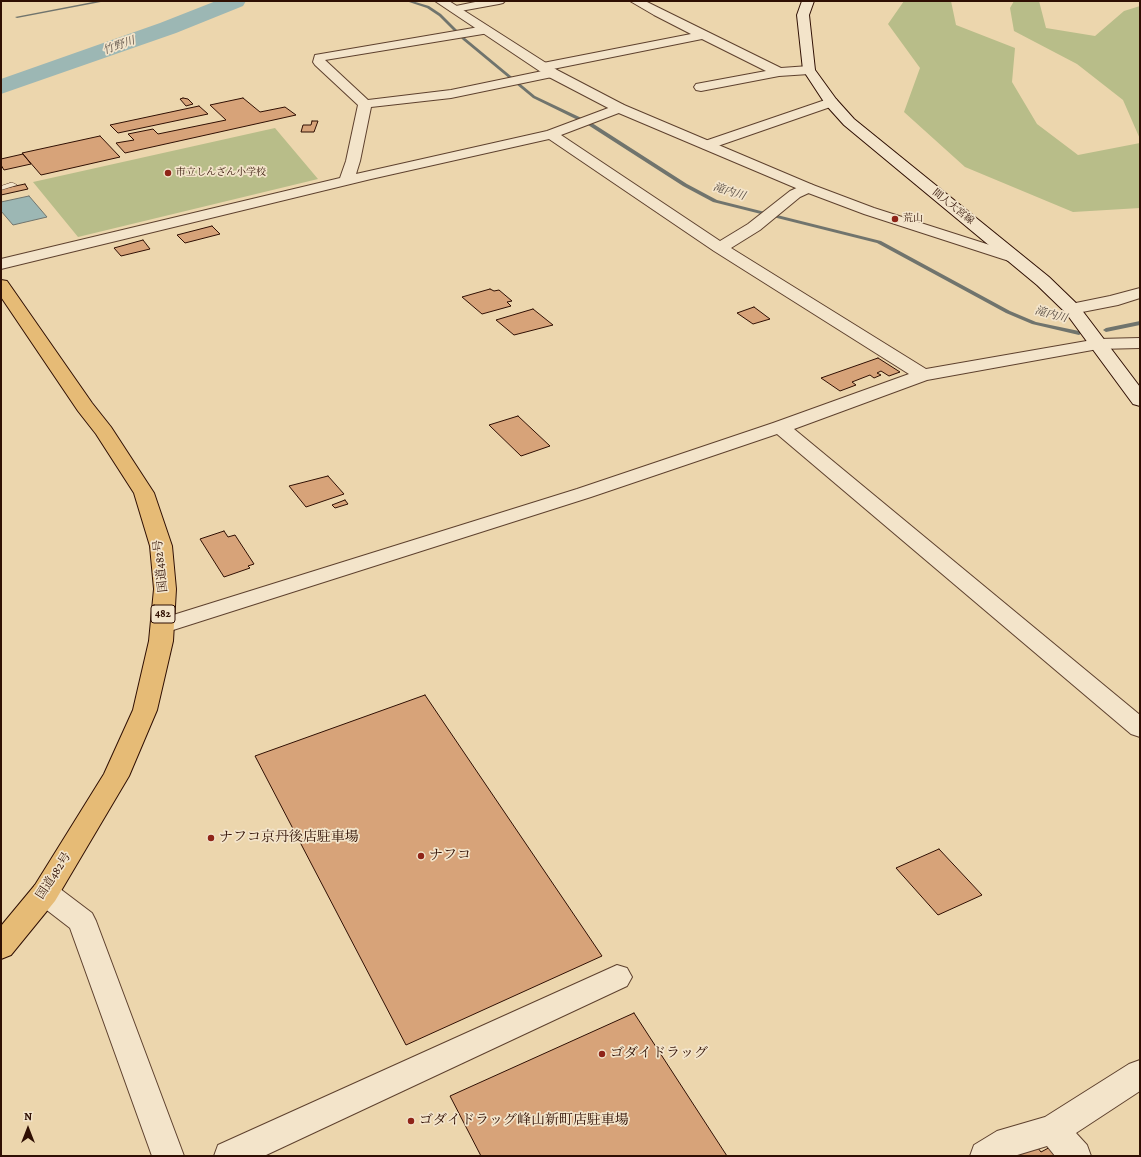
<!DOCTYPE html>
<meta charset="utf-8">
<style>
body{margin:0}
#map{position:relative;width:1141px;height:1157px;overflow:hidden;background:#ecd6ad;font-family:Alegreya,serif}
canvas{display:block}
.frame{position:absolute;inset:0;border:2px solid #2f0f03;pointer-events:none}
.north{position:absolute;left:8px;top:1109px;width:40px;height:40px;-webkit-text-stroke:3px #f3e4ca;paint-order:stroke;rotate:0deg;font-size:11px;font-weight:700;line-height:16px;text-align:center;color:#2f0f03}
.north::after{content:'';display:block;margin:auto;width:14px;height:18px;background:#2f0f03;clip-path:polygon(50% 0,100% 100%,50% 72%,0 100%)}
</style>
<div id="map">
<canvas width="1141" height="1157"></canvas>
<div class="frame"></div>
<div class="north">N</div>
</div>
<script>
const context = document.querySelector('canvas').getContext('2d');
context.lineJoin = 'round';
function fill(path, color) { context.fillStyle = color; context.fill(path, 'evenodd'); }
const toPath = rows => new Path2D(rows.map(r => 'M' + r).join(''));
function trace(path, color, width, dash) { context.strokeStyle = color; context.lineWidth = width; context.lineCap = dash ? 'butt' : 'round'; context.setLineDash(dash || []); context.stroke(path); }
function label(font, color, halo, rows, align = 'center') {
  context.font = font + ' Alegreya,"Noto Serif JP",serif'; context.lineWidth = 3.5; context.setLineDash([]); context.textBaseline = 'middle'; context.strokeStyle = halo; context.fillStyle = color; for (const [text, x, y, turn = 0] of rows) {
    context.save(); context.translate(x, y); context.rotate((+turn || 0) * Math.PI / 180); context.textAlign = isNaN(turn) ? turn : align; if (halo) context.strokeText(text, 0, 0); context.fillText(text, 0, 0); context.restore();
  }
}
fill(toPath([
 [904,1,951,1,956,25,1015,48,1012,82,1037,124,1078,155,1140,143,1140,208,1073,212,965,167,904,112,920,68,888,24],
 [1014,1,1039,1,1046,28,1095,36,1124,11,1140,6,1140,139,1123,100,1077,64,1014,31,1010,8],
 [275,128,318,179,78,237,33,182]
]), '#b8bd89');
const water = toPath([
 [29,196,47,217,13,225,1,211,1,202,29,196]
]);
fill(water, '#9cb7b4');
trace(water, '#70746d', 1);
fill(toPath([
 [98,1,106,1,17,18,15,17,98,1],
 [406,1,412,1,429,6,441,14,465,38,535,96,592,123,687,184,717,200,881,241,1010,311,1036,322,1079,331,1082,333,1079,335,1032,324,1006,313,877,243,713,202,683,186,588,125,533,98,463,40,439,16,427,8,406,1],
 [1140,321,1140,325,1106,332,1103,330,1106,328,1140,321]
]), '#70746d');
fill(toPath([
 [216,1,246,1,243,6,176,33,1,94,1,79,160,23,216,1]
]), '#9cb7b4');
const building = toPath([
 [183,98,188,99,193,104,186,106,180,99,183,98],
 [243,98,260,112,285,107,296,115,125,153,116,143,134,140,128,134,153,129,158,134,226,120,210,105,243,98],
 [199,106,208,114,118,133,110,125,199,106],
 [312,121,318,121,314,132,301,132,303,125,311,125,312,121],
 [100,136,120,157,41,175,22,153,100,136],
 [23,154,31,164,4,170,1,165,1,159,23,154],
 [25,184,28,189,1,195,1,189,25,184],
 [212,226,220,234,185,243,177,235,212,226],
 [143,240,150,249,121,256,114,248,143,240],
 [490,289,494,291,499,290,512,301,507,302,511,306,482,314,462,297,490,289],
 [754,307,770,319,753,324,737,313,754,307],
 [533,309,553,325,514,335,496,320,533,309],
 [878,358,900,372,889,376,881,371,877,373,881,375,874,378,870,375,852,382,856,385,840,391,821,378,878,358],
 [518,416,550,446,521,456,489,425,518,416],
 [328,476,344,494,306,507,289,486,328,476],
 [345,500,348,504,335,508,332,505,345,500],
 [224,531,228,537,235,535,254,564,248,566,250,568,224,577,200,539,224,531],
 [425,695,602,956,406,1045,255,756,425,695],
 [939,849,982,895,938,915,896,868,939,849],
 [634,1013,727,1156,481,1156,450,1096,634,1013],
 [1034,1143,1041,1152,1054,1145,1063,1156,1016,1156,1014,1154,1034,1143]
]);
fill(building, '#d7a379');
trace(building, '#2f0f03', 1);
const service = toPath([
 [10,183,13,183,17,185,1,190,1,186,10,183]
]);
const minor = toPath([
 [480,1,505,1,503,3,499,4,455,12,451,11,449,9,451,7,480,1],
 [630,1,645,1,781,68,809,66,813,67,815,70,813,73,809,74,779,76,701,91,696,90,694,87,696,84,766,71,702,39,543,71,539,70,537,67,539,64,543,63,691,34,654,15,630,1],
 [485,26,489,27,491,30,489,33,325,60,368,100,451,90,552,69,557,70,558,73,557,76,552,77,451,98,371,107,360,161,356,174,547,131,619,104,624,105,626,108,624,111,561,135,720,241,748,224,790,191,803,185,808,184,813,185,815,188,813,191,800,197,760,230,731,248,926,369,1098,339,1140,338,1140,348,1098,349,927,380,794,429,1140,715,1140,737,1131,734,777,434,591,497,170,631,162,633,154,631,151,626,154,621,577,489,773,423,909,374,714,251,549,139,371,179,1,269,1,259,340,178,346,161,358,105,315,65,313,62,315,55,485,26],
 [831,98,836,99,838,102,836,105,712,148,707,149,702,148,700,145,702,142,831,98],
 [1140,288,1140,298,1118,305,1072,314,1066,313,1063,309,1066,305,1110,296,1140,288],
 [45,882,55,885,92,913,96,921,184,1156,152,1156,70,928,35,901,31,893,35,885,45,882],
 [617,965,627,968,632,977,627,986,264,1156,214,1156,218,1145,617,965],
 [1140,1060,1140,1091,1076,1133,1087,1145,1091,1156,1055,1156,1047,1146,1014,1156,970,1156,974,1145,997,1131,1045,1117,1129,1064,1140,1060]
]);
const tertiary = toPath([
 [435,1,449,1,557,70,624,105,813,185,874,208,1021,255,1023,258,1021,261,1015,263,1009,261,864,214,803,191,614,111,547,76,435,1]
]);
const secondary = toPath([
 [802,1,814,1,809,15,815,70,836,99,854,119,1049,277,1078,305,1140,387,1140,406,1133,404,1066,313,1037,285,844,125,826,105,803,70,797,15,802,1]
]);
const trunk = toPath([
 [1,280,7,281,92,403,111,427,154,493,172,546,176,589,173,641,157,710,129,776,55,901,11,955,1,959,1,926,35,885,104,774,133,710,149,641,154,589,150,546,134,493,96,434,78,411,1,297,1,280]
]);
trace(service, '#5e412e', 1);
trace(minor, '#5e412e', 2);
trace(tertiary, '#5e412e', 2);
trace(secondary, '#2f0f03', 2);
trace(trunk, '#2f0f03', 2);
fill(service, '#f3e4ca');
fill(minor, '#f3e4ca');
fill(tertiary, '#f3e4ca');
fill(secondary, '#f3e4ca');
fill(trunk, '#e6bb76');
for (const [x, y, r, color] of [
 [168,173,4,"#8f2418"],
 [895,219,4,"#8f2418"],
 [211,838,4,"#8f2418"],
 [421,856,4,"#8f2418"],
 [602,1054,4,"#8f2418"],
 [411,1121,4,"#8f2418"]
]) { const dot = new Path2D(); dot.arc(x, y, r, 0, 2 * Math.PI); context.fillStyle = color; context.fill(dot); trace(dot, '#f3e4ca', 1.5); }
label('10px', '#2f0f03', '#f3e4ca', [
 ["市立しんざん小学校",176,173],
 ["荒山",903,219]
], 'left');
label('10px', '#2f0f03', '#f3e4ca', [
 ["間人大宮線",953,207,39]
]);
label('italic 11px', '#554a41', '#f3e4ca', [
 ["竹野川",119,46,-19],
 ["滝内川",729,192,18],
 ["滝内川",1051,315,15]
]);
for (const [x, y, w] of [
 [163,614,24]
]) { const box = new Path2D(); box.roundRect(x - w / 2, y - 9, w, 18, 3); context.fillStyle = '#f3e4ca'; context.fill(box); trace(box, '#2f0f03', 1); }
label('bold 11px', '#2f0f03', null, [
 ["482",163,614]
]);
label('12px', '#2f0f03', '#f3e4ca', [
 ["国道482号",161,566,-96],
 ["国道482号",54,876,-57]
]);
label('14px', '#2f0f03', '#f3e4ca', [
 ["ナフコ京丹後店駐車場",219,838],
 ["ナフコ",429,856],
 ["ゴダイドラッグ",610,1054],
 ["ゴダイドラッグ峰山新町店駐車場",419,1121]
], 'left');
</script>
